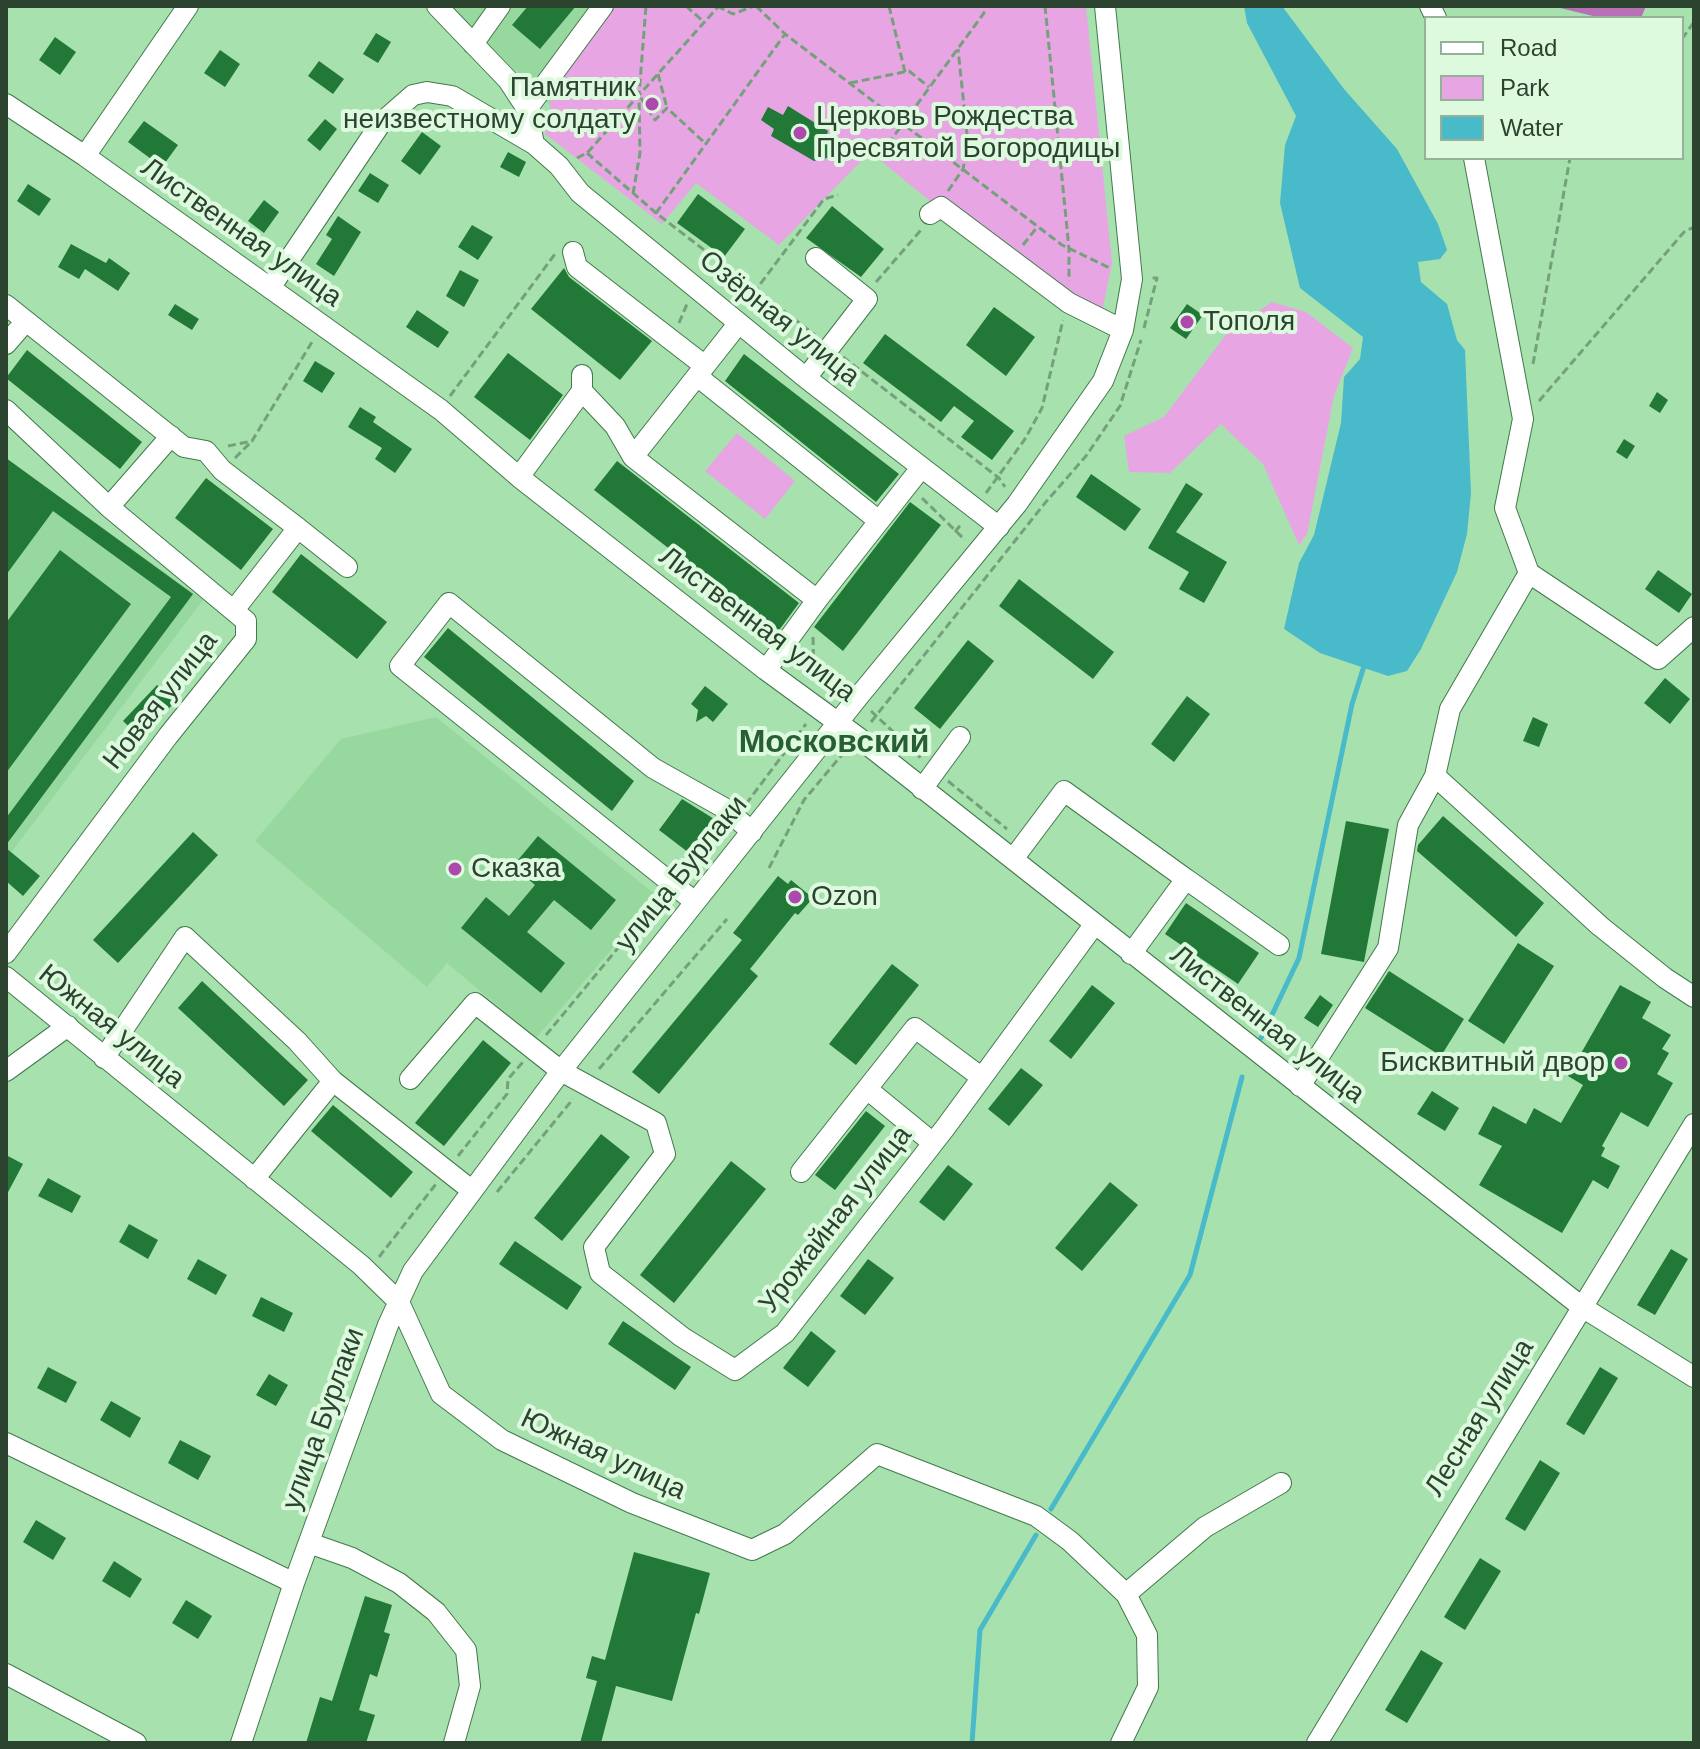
<!DOCTYPE html>
<meta charset="utf-8">
<style>
body{margin:0}
#map{position:relative;width:1700px;height:1749px;overflow:hidden;background:#a7e1ae;font-family:Arial,sans-serif}
canvas{display:block}
.frame{position:absolute;inset:0;border:8px solid #2b432f;pointer-events:none}
.legend{position:absolute;left:1424px;top:16px;width:260px;height:144px;box-sizing:border-box;background:#ddfadf;border:2px solid #96b199;margin:0;padding:10px 14px;list-style:none;font-size:24px;color:#2b432f}
.legend li{display:flex;align-items:center;gap:16px;height:40px}
.legend b{width:40px;border:2px solid #96b199}
</style>
<div id="map">
<canvas width="1700" height="1749"></canvas>
<div class="frame"></div>
<ul class="legend">
<li><b style="height:10px;background:#fff"></b>Road</li>
<li><b style="height:22px;background:#e7a5e4"></b>Park</li>
<li><b style="height:22px;background:#49bac9"></b>Water</li>
</ul>
</div>
<script>
const context = document.querySelector('canvas').getContext('2d');
context.lineJoin = 'round';
function fill(path, color) { context.fillStyle = color; context.fill(path, 'evenodd'); }
const toPath = rows => new Path2D(rows.map(r => 'M' + r).join(''));
function trace(path, color, width, dash) { context.strokeStyle = color; context.lineWidth = width; context.lineCap = dash ? 'butt' : 'round'; context.setLineDash(dash || []); context.stroke(path); }
function label(font, color, halo, rows, align = 'center') {
  context.font = font + ' Arial,sans-serif'; context.lineWidth = 8; context.setLineDash([]); context.textBaseline = 'middle'; context.strokeStyle = halo; context.fillStyle = color; for (const [text, x, y, turn = 0] of rows) {
    context.save(); context.translate(x, y); context.rotate((+turn || 0) * Math.PI / 180); context.textAlign = isNaN(turn) ? turn : align; if (halo) context.strokeText(text, 0, 0); context.fillText(text, 0, 0); context.restore();
  }
}
fill(toPath([
 [451,6,645,6,555,110],
 [6,458,203,600,6,859],
 [436,717,657,896,536,1038,447,963,427,987,255,841,341,739]
]), '#97d89f');
fill(toPath([
 [615,6,1086,6,1112,263,1101,317,940,209,870,152,779,245,696,183,662,224,545,134,555,78],
 [1272,302,1306,312,1353,348,1334,396,1307,534,1299,545,1263,464,1221,424,1170,473,1129,472,1124,436,1164,417,1228,332],
 [737,433,795,481,765,519,705,471]
]), '#e7a5e4');
fill(toPath([
 [1552,6,1646,6,1641,18,1601,18]
]), '#b770b5');
fill(toPath([
 [1244,6,1282,6,1344,89,1397,149,1438,224,1447,250,1440,259,1418,262,1421,282,1447,304,1457,340,1465,350,1471,493,1467,534,1457,572,1421,649,1407,671,1388,676,1320,653,1284,629,1299,563,1314,535,1341,423,1344,377,1360,359,1363,337,1300,288,1280,203,1285,145,1296,116,1247,23]
]), '#49bac9');
trace(toPath([
 [1261,1038,1299,958,1352,704,1365,663],
 [1051,1509,1190,1275,1242,1077],
 [972,1743,980,1630,1036,1535]
]), '#49bac9', 5);
fill(toPath([
 [528,6,576,6,540,49,512,25],
 [376,33,391,42,378,63,363,54],
 [55,37,76,52,60,75,39,60],
 [220,50,240,64,225,87,204,73],
 [319,61,344,79,333,94,308,76],
 [788,106,828,131,826,138,835,149,831,157,814,161,771,136,774,129,761,120,768,107,783,115],
 [325,119,337,129,320,151,307,140],
 [144,121,178,145,162,167,128,142],
 [422,132,441,146,420,175,401,161],
 [508,152,526,162,519,177,500,167],
 [370,173,389,185,378,203,358,191],
 [28,184,51,199,39,216,17,201],
 [698,194,745,229,724,257,677,223],
 [264,200,279,212,264,233,248,221],
 [832,206,884,249,861,277,806,238],
 [338,216,361,232,334,276,316,264,332,239,326,235],
 [472,225,493,237,478,260,458,247],
 [71,244,106,263,109,258,130,273,118,291,85,269,79,279,58,267],
 [564,268,569,277,652,341,620,380,531,309],
 [460,270,479,280,464,307,446,296],
 [175,304,199,319,192,330,168,315],
 [1187,304,1203,315,1186,339,1170,328],
 [994,307,1035,337,1006,376,966,345],
 [417,310,449,332,438,348,406,327],
 [885,334,1014,431,992,460,961,437,974,421,954,406,941,422,863,363],
 [27,350,142,442,120,469,6,378],
 [508,353,563,395,530,440,474,397],
 [744,354,899,474,876,502,725,381],
 [315,361,335,373,322,393,303,381],
 [1657,392,1668,400,1660,413,1649,406],
 [360,407,376,417,373,422,412,449,395,473,375,459,382,448,348,427],
 [1624,439,1635,446,1627,459,1616,452],
 [6,458,193,594,6,845,6,818,171,597,53,511,6,575],
 [617,461,799,603,777,633,594,490],
 [1091,474,1141,509,1125,531,1076,497],
 [206,478,273,529,241,570,175,518],
 [1186,483,1203,494,1176,532,1227,562,1204,603,1179,589,1189,572,1148,548],
 [910,502,941,525,843,651,814,627],
 [60,550,131,604,6,773,6,623],
 [301,554,387,622,357,659,272,592],
 [1658,570,1692,594,1679,613,1645,589],
 [1019,579,1114,652,1093,679,999,606],
 [448,628,634,781,612,811,424,657],
 [968,640,994,661,940,729,914,708],
 [1665,678,1690,699,1670,724,1644,703],
 [157,685,175,702,141,738,123,721],
 [705,686,728,704,713,722,706,716,696,722,698,710,691,704],
 [1187,696,1210,714,1174,762,1151,744],
 [1533,717,1548,724,1539,747,1523,741],
 [682,799,719,822,693,856,659,830],
 [1443,816,1544,903,1516,937,1417,851,1418,845],
 [1346,821,1389,829,1364,962,1321,954],
 [193,832,218,855,118,963,93,940],
 [538,836,616,900,591,930,554,900,527,932,565,963,541,993,461,928,486,897,509,916,535,885,513,866],
 [6,848,40,876,23,896,6,881],
 [778,876,788,884,791,880,813,898,798,915,795,913,750,969,758,976,659,1094,632,1072,742,940,733,933],
 [1186,903,1259,953,1238,984,1165,934],
 [1518,943,1554,966,1504,1044,1468,1021],
 [892,964,919,985,856,1065,829,1044],
 [1389,971,1464,1019,1441,1056,1365,1008],
 [202,981,308,1080,284,1106,178,1008],
 [1092,985,1115,1003,1071,1059,1049,1041],
 [1620,985,1651,1002,1642,1018,1671,1035,1662,1049,1669,1053,1657,1074,1673,1083,1648,1127,1621,1112,1602,1146,1605,1148,1601,1156,1620,1166,1608,1189,1593,1180,1562,1233,1479,1185,1502,1146,1478,1134,1493,1106,1526,1124,1534,1108,1561,1123,1583,1085,1568,1076],
 [1320,995,1333,1005,1318,1027,1304,1018],
 [483,1040,511,1063,444,1146,415,1123],
 [1021,1068,1043,1085,1009,1126,988,1109],
 [1432,1091,1459,1108,1445,1131,1417,1114],
 [333,1105,413,1172,391,1198,311,1131],
 [866,1111,885,1126,835,1190,815,1175],
 [601,1134,630,1157,562,1241,534,1218],
 [6,1155,23,1164,6,1196],
 [731,1161,766,1189,674,1303,640,1275],
 [948,1165,973,1184,944,1221,919,1202],
 [48,1178,81,1196,72,1213,38,1196],
 [1110,1182,1138,1205,1082,1271,1055,1248],
 [129,1224,158,1240,148,1259,119,1242],
 [515,1241,582,1287,567,1310,499,1264],
 [1671,1249,1688,1259,1655,1315,1637,1305],
 [198,1259,227,1275,216,1295,187,1279],
 [868,1259,894,1278,865,1315,840,1296],
 [261,1297,293,1313,284,1332,252,1316],
 [623,1321,691,1367,675,1390,608,1344],
 [811,1331,836,1351,808,1387,783,1368],
 [48,1367,77,1382,66,1403,37,1388],
 [1600,1367,1618,1378,1584,1435,1566,1424],
 [269,1374,288,1385,276,1406,256,1395],
 [111,1401,141,1418,130,1438,100,1420],
 [180,1440,211,1456,198,1480,168,1463],
 [1540,1460,1560,1473,1525,1531,1505,1519],
 [36,1520,66,1538,53,1560,23,1542],
 [634,1552,710,1573,699,1614,696,1613,672,1701,616,1686,601,1743,580,1743,597,1681,586,1678,592,1656,605,1660],
 [1480,1558,1501,1571,1465,1630,1444,1617],
 [114,1561,142,1579,130,1598,102,1581],
 [365,1596,392,1605,384,1632,390,1634,377,1677,370,1674,359,1710,375,1715,366,1743,306,1743,320,1697,332,1701],
 [186,1600,212,1616,198,1639,172,1623],
 [1421,1650,1443,1663,1407,1723,1385,1710]
]), '#217837');
const minor = toPath([
 [437,6,508,80,527,109,534,144,559,166,580,193,806,378,999,527],
 [1430,6,1436,18],
 [473,44,500,6],
 [6,104,85,156,441,410,519,477,766,670,859,738,1582,1307,1694,1377],
 [527,109,603,6],
 [85,156,188,6],
 [1474,158,1523,419,1505,508,1529,573],
 [930,214,941,207,1069,303,1123,330],
 [573,252,577,267,705,366],
 [270,288,381,123,413,95,427,92,452,96,534,144],
 [6,305,184,447,206,451,222,470,298,528],
 [738,324,633,457,817,600,921,468],
 [6,344,26,321],
 [697,376,879,521],
 [806,378,867,299,816,258],
 [582,391,615,426,633,457],
 [6,410,109,507,246,621,246,639,168,736,6,953],
 [519,477,582,391,582,375],
 [109,507,171,436],
 [234,610,298,528,347,567],
 [1694,627,1658,659,1529,573,1450,709,1435,776,1600,926,1665,978,1694,997],
 [766,670,817,600],
 [922,789,960,737],
 [1013,859,1064,791,1186,879],
 [695,902,400,666,449,603,653,768,726,809,752,832],
 [1131,954,1186,879,1279,945],
 [6,977,361,1265,399,1302,441,1394,502,1440,632,1503,752,1550,785,1534,877,1454,1036,1516,1070,1541,1126,1594,1147,1635,1148,1687,1121,1743],
 [104,1058,185,937,297,1041,333,1081,470,1189],
 [6,1071,68,1026],
 [410,1079,475,1003,561,1071,656,1123,665,1154,594,1247,600,1273,682,1337,735,1370,785,1333,945,1128,1094,925],
 [1300,1086,1388,948,1408,825,1435,776],
 [867,1089,933,1143],
 [801,1172,915,1028,981,1077],
 [254,1179,333,1081],
 [6,1443,294,1583],
 [309,1543,352,1558,399,1583,436,1612,466,1650,470,1686,454,1743],
 [1126,1594,1205,1527,1281,1483],
 [6,1674,136,1743],
 [241,1743,294,1583,388,1325,413,1271,561,1071,859,696,1017,504,1103,381,1123,330,1132,279,1105,6],
 [1317,1743,1694,1124]
]);
trace(minor, '#42794b', 22);
trace(toPath([
 [686,6,704,22],
 [717,6,733,14,754,6],
 [756,6,785,34,1062,245,1112,269],
 [889,6,905,72],
 [1045,6,1069,249,1069,281],
 [1682,39,1694,22],
 [658,74,667,108],
 [850,83,909,71,929,87],
 [641,98,655,120,667,108,706,144],
 [888,144,984,13,986,6],
 [587,153,656,213,815,335],
 [577,158,587,153,718,7],
 [948,191,963,169,968,144,958,49],
 [633,194,640,153,639,95,646,6],
 [656,213,785,34],
 [1023,245,1038,226],
 [702,268,706,252],
 [876,282,921,230],
 [746,303,824,199,838,195],
 [679,323,687,304],
 [1144,328,1157,278,1149,278],
 [843,357,999,478,1005,487],
 [1533,364,1570,158],
 [450,396,555,254],
 [1539,401,1684,232,1694,227],
 [228,446,252,441,312,342],
 [235,458,252,441],
 [986,493,1025,439,1042,408,1063,320],
 [922,498,965,540],
 [955,532,962,523],
 [813,637,814,681],
 [815,661,844,683],
 [871,711,921,758],
 [871,722,1045,503,1086,456,1120,406,1141,340],
 [948,781,1007,829],
 [746,804,806,724],
 [769,868,804,800,845,751],
 [691,873,724,832],
 [546,1035,661,896],
 [599,1069,727,919],
 [458,1156,507,1094,508,1079,523,1062],
 [497,1192,573,1099],
 [379,1257,436,1184]
]), '#74a17a', 3, [8, 4]);
trace(minor, '#fff', 20);
for (const [x, y, r, color] of [
 [652,104,8,"#ad48ac"],
 [800,133,8,"#ad48ac"],
 [1187,322,8,"#ad48ac"],
 [455,869,8,"#ad48ac"],
 [795,897,8,"#ad48ac"],
 [1621,1063,8,"#ad48ac"]
]) { const dot = new Path2D(); dot.arc(x, y, r, 0, 2 * Math.PI); context.fillStyle = color; context.fill(dot); trace(dot, '#ddfadf', 3); }
label('28px', '#2b432f', '#ddfadf', [
 ["Памятник",636,88,"right"],
 ["неизвестному солдату",636,120,"right"],
 ["Церковь Рождества",816,117],
 ["Пресвятой Богородицы",816,149],
 ["Тополя",1203,322],
 ["Сказка",471,869],
 ["Ozon",811,897],
 ["Бисквитный двор",1605,1063,"right"]
], 'left');
label('28px', '#2b432f', '#ddfadf', [
 ["Лиственная улица",241,233,35],
 ["Озёрная улица",779,319,39],
 ["Лиственная улица",757,625,37],
 ["Новая улица",161,701,-52],
 ["улица Бурлаки",682,874,-51],
 ["Лиственная улица",1267,1025,38],
 ["Южная улица",111,1027,39],
 ["Урожайная улица",836,1220,-52],
 ["Лесная улица",1480,1418,-58],
 ["улица Бурлаки",324,1419,-70],
 ["Южная улица",603,1455,25]
]);
label('bold 32px', '#285f32', '#ddfadf', [
 ["Московский",834,743]
]);
</script>
